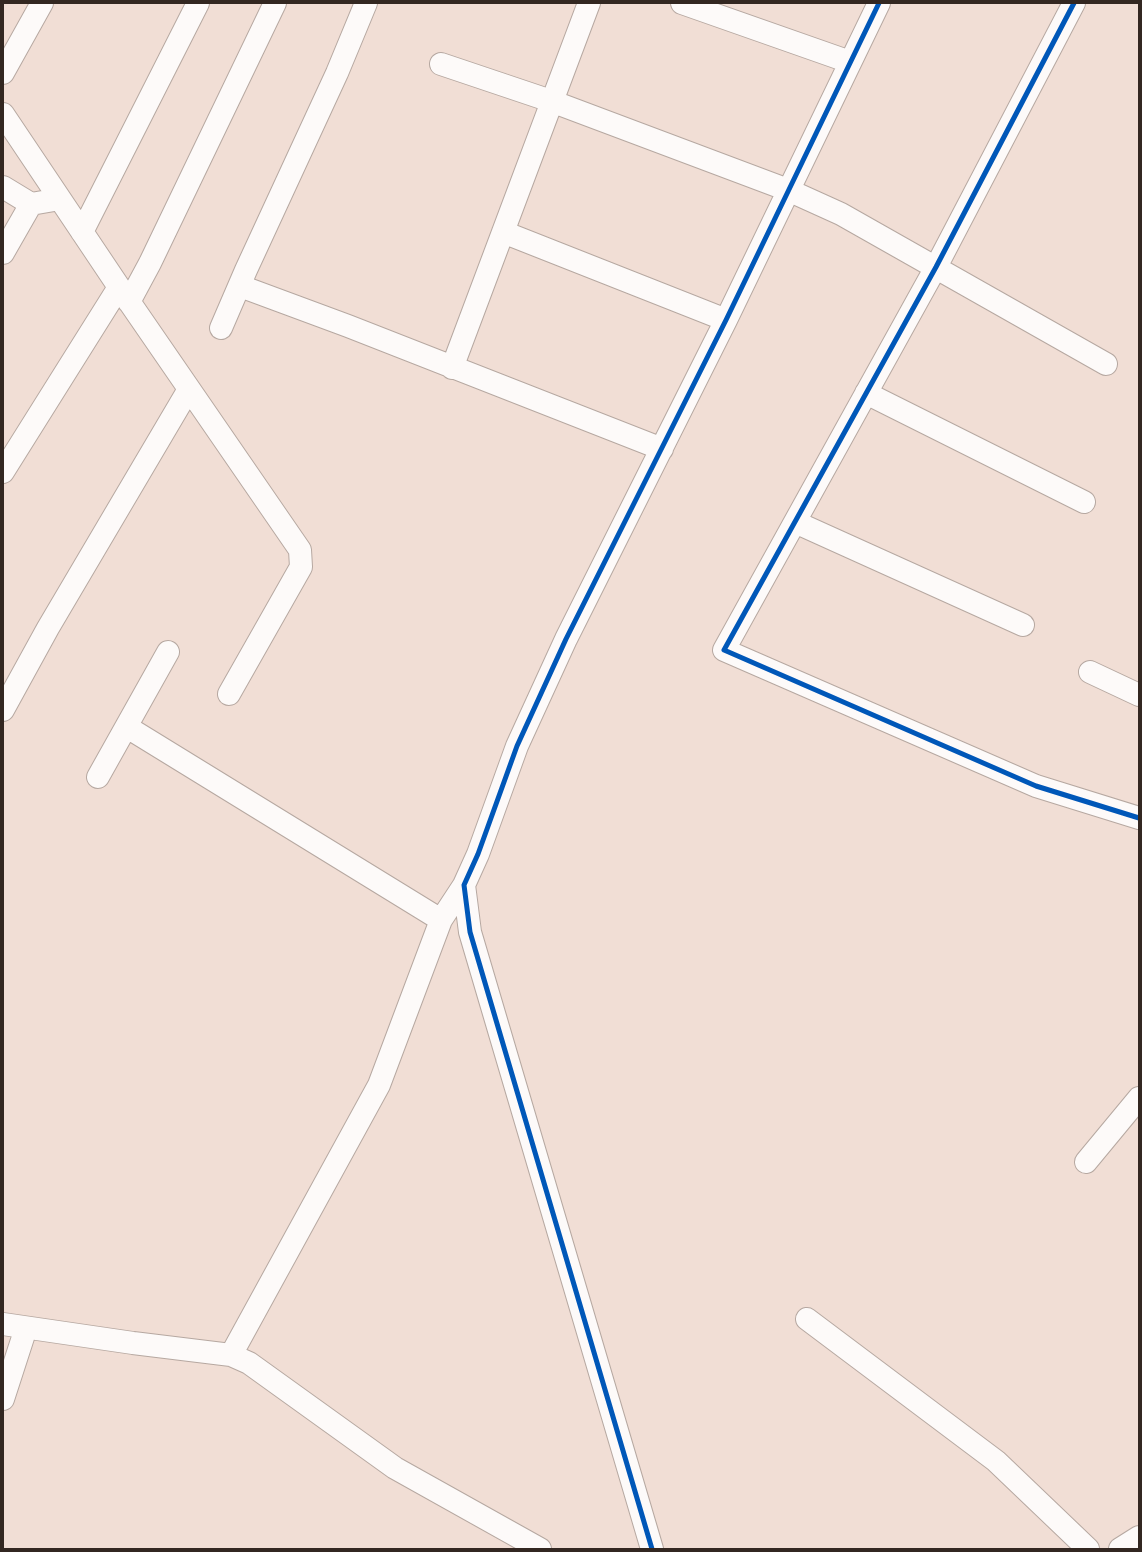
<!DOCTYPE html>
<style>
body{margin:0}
#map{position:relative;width:1142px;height:1552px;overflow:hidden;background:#f1ded5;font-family:"Sofia Sans Condensed",sans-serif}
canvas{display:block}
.frame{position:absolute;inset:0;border:4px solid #332721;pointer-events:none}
</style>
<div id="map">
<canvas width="1142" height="1552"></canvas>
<div class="frame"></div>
</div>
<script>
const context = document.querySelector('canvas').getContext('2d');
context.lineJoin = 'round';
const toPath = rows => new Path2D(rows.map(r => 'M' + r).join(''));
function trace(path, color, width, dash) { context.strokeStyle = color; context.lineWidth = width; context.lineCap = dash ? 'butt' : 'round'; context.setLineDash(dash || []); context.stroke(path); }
const street = toPath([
 [682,3,850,62],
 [1074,3,936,267,724,650,1036,786,1139,818],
 [441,64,551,101,788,190,841,214,1106,364],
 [3,73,42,3],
 [3,114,119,287,300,550,301,567,229,694],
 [3,187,31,204,60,199],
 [82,232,198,3],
 [503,232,726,320],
 [3,253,31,204],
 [240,286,348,326,662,449],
 [129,302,150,263,275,3],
 [221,328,246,270,337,73,366,3],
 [452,368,589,3],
 [866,393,1084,502],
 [3,472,119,287],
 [795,522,1023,625],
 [1090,672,1139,695],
 [3,710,48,628,189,389],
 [127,727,441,920],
 [98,777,168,652],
 [1086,1162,1139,1098],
 [807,1319,996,1461,1088,1549],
 [3,1324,133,1343,231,1355,249,1363,395,1468,540,1549],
 [231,1355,379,1085,441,920,464,885],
 [3,1399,26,1328],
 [652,1549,470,932,464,885,478,854,517,746,566,639,726,320,879,3],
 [1120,1549,1139,1537]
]);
trace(street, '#b6a8a1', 24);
trace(street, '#fdfaf9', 22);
trace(toPath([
 [1074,3,936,267,724,650,1036,786,1139,818],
 [652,1549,470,932,464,885,478,854,517,746,566,639,726,320,879,3]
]), '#0057b8', 5);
</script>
